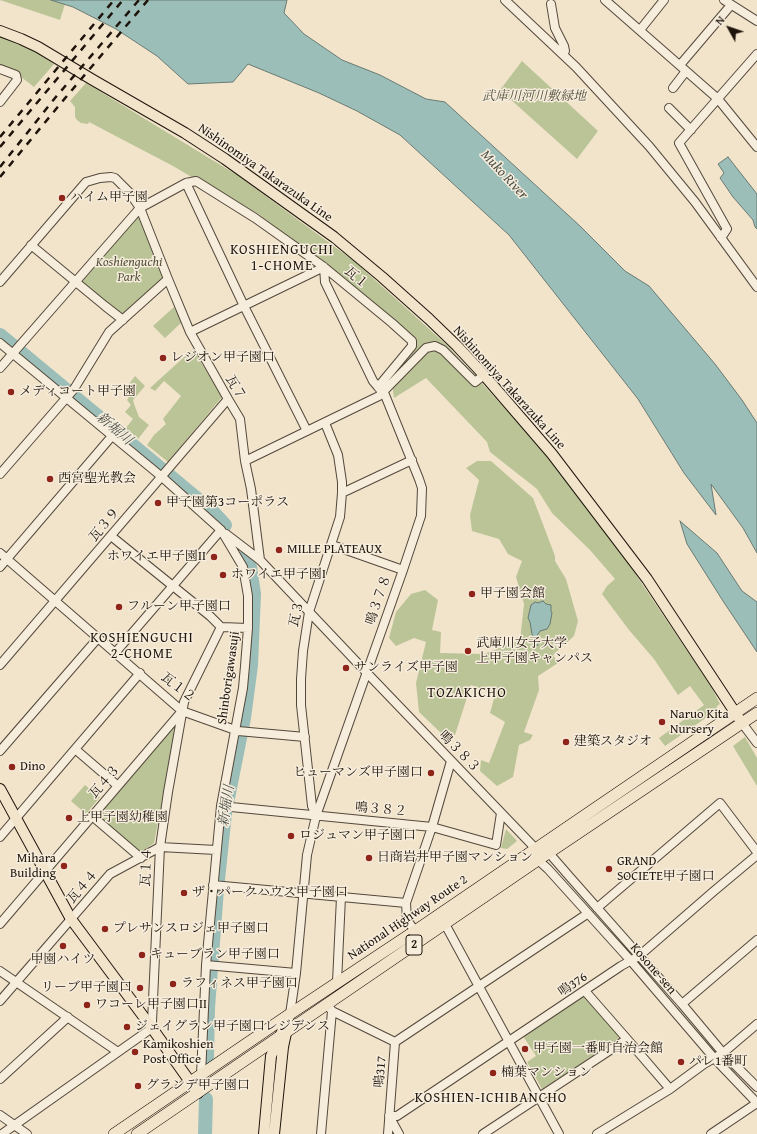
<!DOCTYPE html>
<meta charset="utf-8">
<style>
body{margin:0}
#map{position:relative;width:757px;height:1134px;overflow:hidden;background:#f2e4cb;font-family:"Gentium Book Plus",serif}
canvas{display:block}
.north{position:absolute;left:709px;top:8px;width:40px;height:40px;-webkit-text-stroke:3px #f7eddd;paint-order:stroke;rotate:310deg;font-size:11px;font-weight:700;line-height:16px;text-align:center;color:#1e140b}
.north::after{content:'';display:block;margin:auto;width:14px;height:18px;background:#1e140b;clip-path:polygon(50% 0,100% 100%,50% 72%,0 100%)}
</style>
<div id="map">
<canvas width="757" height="1134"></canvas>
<div class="north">N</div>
</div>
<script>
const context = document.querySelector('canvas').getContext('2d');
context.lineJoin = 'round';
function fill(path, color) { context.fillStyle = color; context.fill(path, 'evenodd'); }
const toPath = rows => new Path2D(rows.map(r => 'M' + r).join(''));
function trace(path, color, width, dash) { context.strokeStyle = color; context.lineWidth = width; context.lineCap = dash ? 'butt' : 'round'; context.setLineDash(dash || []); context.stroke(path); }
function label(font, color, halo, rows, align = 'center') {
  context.font = font + ' "Gentium Book Plus","Noto Serif JP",serif'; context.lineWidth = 3; context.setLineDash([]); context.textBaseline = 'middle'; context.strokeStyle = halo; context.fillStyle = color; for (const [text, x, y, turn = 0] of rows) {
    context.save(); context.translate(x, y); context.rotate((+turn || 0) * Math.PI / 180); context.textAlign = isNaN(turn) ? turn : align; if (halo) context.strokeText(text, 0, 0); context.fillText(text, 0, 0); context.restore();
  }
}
fill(toPath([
 [0,0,51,0,65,4,60,20],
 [0,36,7,38,31,49,54,64,34,87,16,73,0,67],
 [522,61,598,131,577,159,500,90],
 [86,83,237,175,354,261,449,347,546,454,630,566,712,688,720,704,717,706,716,711,665,746,659,738,704,705,690,686,678,695,654,659,629,630,602,594,607,586,615,579,590,550,552,513,537,489,490,452,487,442,426,378,394,398,391,376,417,347,408,331,257,213,190,176,173,166,89,122,88,124,81,123,77,120,75,117,75,107,70,101],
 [137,216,139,216,165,279,125,313,120,314,83,284,82,279],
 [174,307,182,322,165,338,153,326],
 [193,349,222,397,168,462,147,445,154,435,166,424,163,419,181,396,164,381,155,391,150,388],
 [135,376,145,386,133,400,134,404,139,417,149,425,138,439,125,429,133,419,125,412,131,405,127,400,129,397,123,392],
 [477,461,491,461,533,498,555,556,555,561,566,579,578,621,574,636,553,655,558,663,538,676,539,690,524,732,533,735,530,740,519,745,513,777,497,786,480,771,481,760,489,763,505,722,490,713,495,695,471,685,455,735,441,733,419,712,416,683,426,642,414,638,396,646,389,638,396,612,411,594,425,590,438,600,432,630,441,632,440,653,484,654,520,640,524,604,516,577,522,561,508,554,499,539,472,531,470,515,479,480,466,468],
 [173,727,176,729,154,843,140,853,96,816],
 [745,737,757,758,757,786,733,746],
 [85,785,100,797,86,814,71,801],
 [506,829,517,841,507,849,501,848],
 [583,997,586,997,619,1035,618,1039,542,1089,527,1062,536,1056,523,1036]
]), '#bac497');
const water = toPath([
 [51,0,287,0,284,13,304,34,342,60,380,75,426,99,445,102,580,226,625,271,649,286,715,364,742,400,757,423,757,553,743,528,711,484,716,515,684,473,638,399,509,235,400,135,357,111,319,93,248,64,233,82,188,84,157,56,116,29,73,7,51,0],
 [728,157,757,194,757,229,755,227,753,220,733,197,720,178,724,173,718,164,728,157],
 [680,521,717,553,742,591,757,602,757,652,723,601,687,544,680,521],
 [543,601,546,604,551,605,551,611,552,613,550,624,547,629,540,631,538,634,537,637,539,640,538,644,537,646,535,645,535,639,532,634,530,622,528,618,531,605,535,602,538,603,543,601]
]);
fill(water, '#9bbeb8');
trace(water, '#697a73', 1);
trace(toPath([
 [0,335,213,512,225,525],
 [207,1057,208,1008,217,889,225,813,244,718,251,665,254,594,250,567,245,557],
 [205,1134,206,1099]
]), '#9bbeb8', 14);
const minor = toPath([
 [505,0,576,67,649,146,695,202,757,287],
 [605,0,718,99,757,147],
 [724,0,757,21],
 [551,4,555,28,564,46,565,51,562,54],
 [640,30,664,0],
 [680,65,731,5],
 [0,69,16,75,17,80,0,102],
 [673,88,686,71],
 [669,108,691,130],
 [186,183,244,306,307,431],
 [721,238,727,229,679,143,757,54],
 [31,245,105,306,123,320],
 [0,282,86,182,100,178,111,177,115,178,129,192,140,208,168,279,190,332,228,399,240,419,245,461,251,489,260,560],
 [190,332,324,267,325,282,373,381,378,387],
 [0,343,162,477,221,530,243,567,248,596,248,628,245,666,243,688,221,806,206,965,201,1075],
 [0,368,140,208,186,183,196,181,255,218,324,267,392,323,412,341,412,346,378,387,385,395,419,479,422,488,421,516,403,570,316,816,307,855,296,973,290,1014],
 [245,461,379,396,426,348,435,346,443,350,475,382,484,375],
 [0,474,74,389,109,332,168,279],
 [342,493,412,460],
 [226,534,260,560,367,673,535,848,538,860,548,869,631,961,714,1058,757,1103],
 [111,536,210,616,221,627,248,628],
 [332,545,403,570],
 [0,553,182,711,238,731,305,737],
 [0,567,112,436],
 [115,653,221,530],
 [0,665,228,399],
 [742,723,757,743],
 [75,749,118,786],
 [0,751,98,638],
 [221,806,432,827,496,845,501,813],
 [92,816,141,858],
 [316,816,312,806,301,705,301,679,303,651,309,612,340,517,342,493,342,482,338,455,325,423],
 [0,837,140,673],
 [545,852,549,853,569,876,682,1004,723,1053,757,1087],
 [213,885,406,903],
 [597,908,720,803,757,852],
 [0,924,182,711],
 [445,924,559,1134],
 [415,931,407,920,406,903,432,827,451,761],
 [206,965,296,973],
 [0,971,118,1052],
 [337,982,341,897],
 [585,991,627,1039,670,1089],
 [0,1001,110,874,160,847,216,850],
 [682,1004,757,940],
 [329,1007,332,1011,395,1042],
 [151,1026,152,1022,160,847,168,792,184,702,221,627],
 [395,1042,587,914],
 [0,1079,68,1017],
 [0,1115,27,1134],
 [2,1134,152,1028],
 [321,1134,332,1011],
 [388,1134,395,1042],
 [399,1134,389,1116,397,1116,621,966,639,956,714,891,757,855],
 [483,1134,627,1039],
 [597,1134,670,1089,704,1064,723,1053,757,1024],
 [711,1134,757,1103]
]);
const major = toPath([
 [0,31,21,39,38,47,93,80,185,133,225,159,334,237,382,277,429,319,457,346,484,375,552,454,647,579,742,723],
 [0,789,71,919,152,1028,198,1093],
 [264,1134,271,1056,290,1014],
 [274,1134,283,1047,286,1033]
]);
const highway = toPath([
 [114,1134,290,1014,415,931,757,698],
 [137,1134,538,860,757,713]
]);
trace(minor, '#53483b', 10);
trace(major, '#1e140b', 12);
trace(highway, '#1e140b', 12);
trace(minor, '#f7eddd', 8);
trace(major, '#f2e4cb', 10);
trace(highway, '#f2e4cb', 11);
trace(toPath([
 [0,137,114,0],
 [0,147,123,0],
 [0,167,55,98,139,0],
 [0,177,61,103,148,0]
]), '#1e140b', 2.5, [7, 7]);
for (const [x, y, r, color] of [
 [62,198,4,"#8f2418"],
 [163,358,4,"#8f2418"],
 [11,392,4,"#8f2418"],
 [50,479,4,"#8f2418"],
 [158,503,4,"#8f2418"],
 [279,550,4,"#8f2418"],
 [214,557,4,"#8f2418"],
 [223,575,4,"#8f2418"],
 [472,594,4,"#8f2418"],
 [119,607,4,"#8f2418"],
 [468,651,4,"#8f2418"],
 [346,668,4,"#8f2418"],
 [662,722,4,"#8f2418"],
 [566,742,4,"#8f2418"],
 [12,767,4,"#8f2418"],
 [431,773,4,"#8f2418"],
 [69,818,4,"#8f2418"],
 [291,836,4,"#8f2418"],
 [369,858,4,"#8f2418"],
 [64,866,4,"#8f2418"],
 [609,869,4,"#8f2418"],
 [184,893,4,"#8f2418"],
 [105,929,4,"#8f2418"],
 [63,946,4,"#8f2418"],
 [142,955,4,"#8f2418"],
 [173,984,4,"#8f2418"],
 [140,988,4,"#8f2418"],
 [87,1005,4,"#8f2418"],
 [127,1027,4,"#8f2418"],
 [525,1049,4,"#8f2418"],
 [135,1052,4,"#8f2418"],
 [681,1062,4,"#8f2418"],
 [493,1073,4,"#8f2418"],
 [138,1086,4,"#8f2418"]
]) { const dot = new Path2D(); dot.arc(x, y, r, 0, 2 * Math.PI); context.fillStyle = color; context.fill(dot); trace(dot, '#f7eddd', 1.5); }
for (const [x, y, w] of [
 [414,945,16]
]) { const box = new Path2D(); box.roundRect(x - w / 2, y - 10, w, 20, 3); context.fillStyle = '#f7eddd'; context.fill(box); trace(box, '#1e140b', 1); }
label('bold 12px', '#1e140b', null, [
 ["2",414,945]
]);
label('italic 13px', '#55523c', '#f7eddd', [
 ["武庫川河川敷緑地",534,97],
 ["Koshienguchi",129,263],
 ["Park",129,278]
]);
label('13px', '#1e140b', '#f7eddd', [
 ["Nishinomiya Takarazuka Line",265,173,35],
 ["瓦１",356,278,40],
 ["瓦７",235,388,59],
 ["Nishinomiya Takarazuka Line",509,388,48],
 ["瓦３９",105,525,-50],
 ["鳴３７８",379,600,-71],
 ["瓦３",297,614,-77],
 ["Shinborigawasuji",229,678,-82],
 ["瓦１２",178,688,37],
 ["鳴３８３",459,752,46],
 ["瓦４３",105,782,-49],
 ["鳴３８２",381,810,5],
 ["瓦１４",147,867,-87],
 ["瓦４４",83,887,-49],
 ["National Highway Route 2",408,918,-34],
 ["Kosone-sen",653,969,49],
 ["鳴376",573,985,-34],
 ["鳴317",381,1072,-85]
]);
label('13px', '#1e140b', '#f7eddd', [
 ["ハイム甲子園",70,198],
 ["レジオン甲子園口",171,358],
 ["メディコート甲子園",19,392],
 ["西宮聖光教会",58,479],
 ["甲子園第3コーポラス",166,503],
 ["MILLE PLATEAUX",287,550],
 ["ホワイエ甲子園Ⅱ",206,557,"right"],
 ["ホワイエ甲子園Ⅰ",231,575],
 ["甲子園会館",480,594],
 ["フルーン甲子園口",127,607],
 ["武庫川女子大学",476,644],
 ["上甲子園キャンパス",476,659],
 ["サンライズ甲子園",354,668],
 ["Naruo Kita",670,715],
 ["Nursery",670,730],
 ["建築スタジオ",574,742],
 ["Dino",20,767],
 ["ヒューマンズ甲子園口",423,773,"right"],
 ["上甲子園幼稚園",77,818],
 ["ロジュマン甲子園口",299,836],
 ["日商岩井甲子園マンション",377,858],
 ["Mihara",56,859,"right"],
 ["Building",56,874,"right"],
 ["GRAND",617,862],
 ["SOCIETE甲子園口",617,877],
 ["ザ・パークハウス甲子園口",192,893],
 ["プレサンスロジェ甲子園口",113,929],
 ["キューブラン甲子園口",150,955],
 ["甲園ハイツ",63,960,"center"],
 ["ラフィネス甲子園口",181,984],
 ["リーブ甲子園口",132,988,"right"],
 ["ワコーレ甲子園口Ⅱ",95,1005],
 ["ジェイグラン甲子園口レジデンス",135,1027],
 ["Kamikoshien",143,1045],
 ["Post Office",143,1060],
 ["甲子園一番町自治会館",533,1049],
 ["パレ1番町",689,1062],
 ["楠葉マンション",501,1073],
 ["グランデ甲子園口",146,1086]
], 'left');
label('italic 14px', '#4a5048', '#f7eddd', [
 ["Muko River",504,175,47],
 ["新堀川",114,429,40],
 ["新堀川",227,806,-81]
]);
context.letterSpacing = '1px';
label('14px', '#1e140b', '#f7eddd', [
 ["KOSHIENGUCHI",282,250],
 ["1-CHOME",282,266],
 ["KOSHIENGUCHI",142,638],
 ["2-CHOME",142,654],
 ["TOZAKICHO",467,693],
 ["KOSHIEN-ICHIBANCHO",491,1098]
]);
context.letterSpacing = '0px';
</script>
